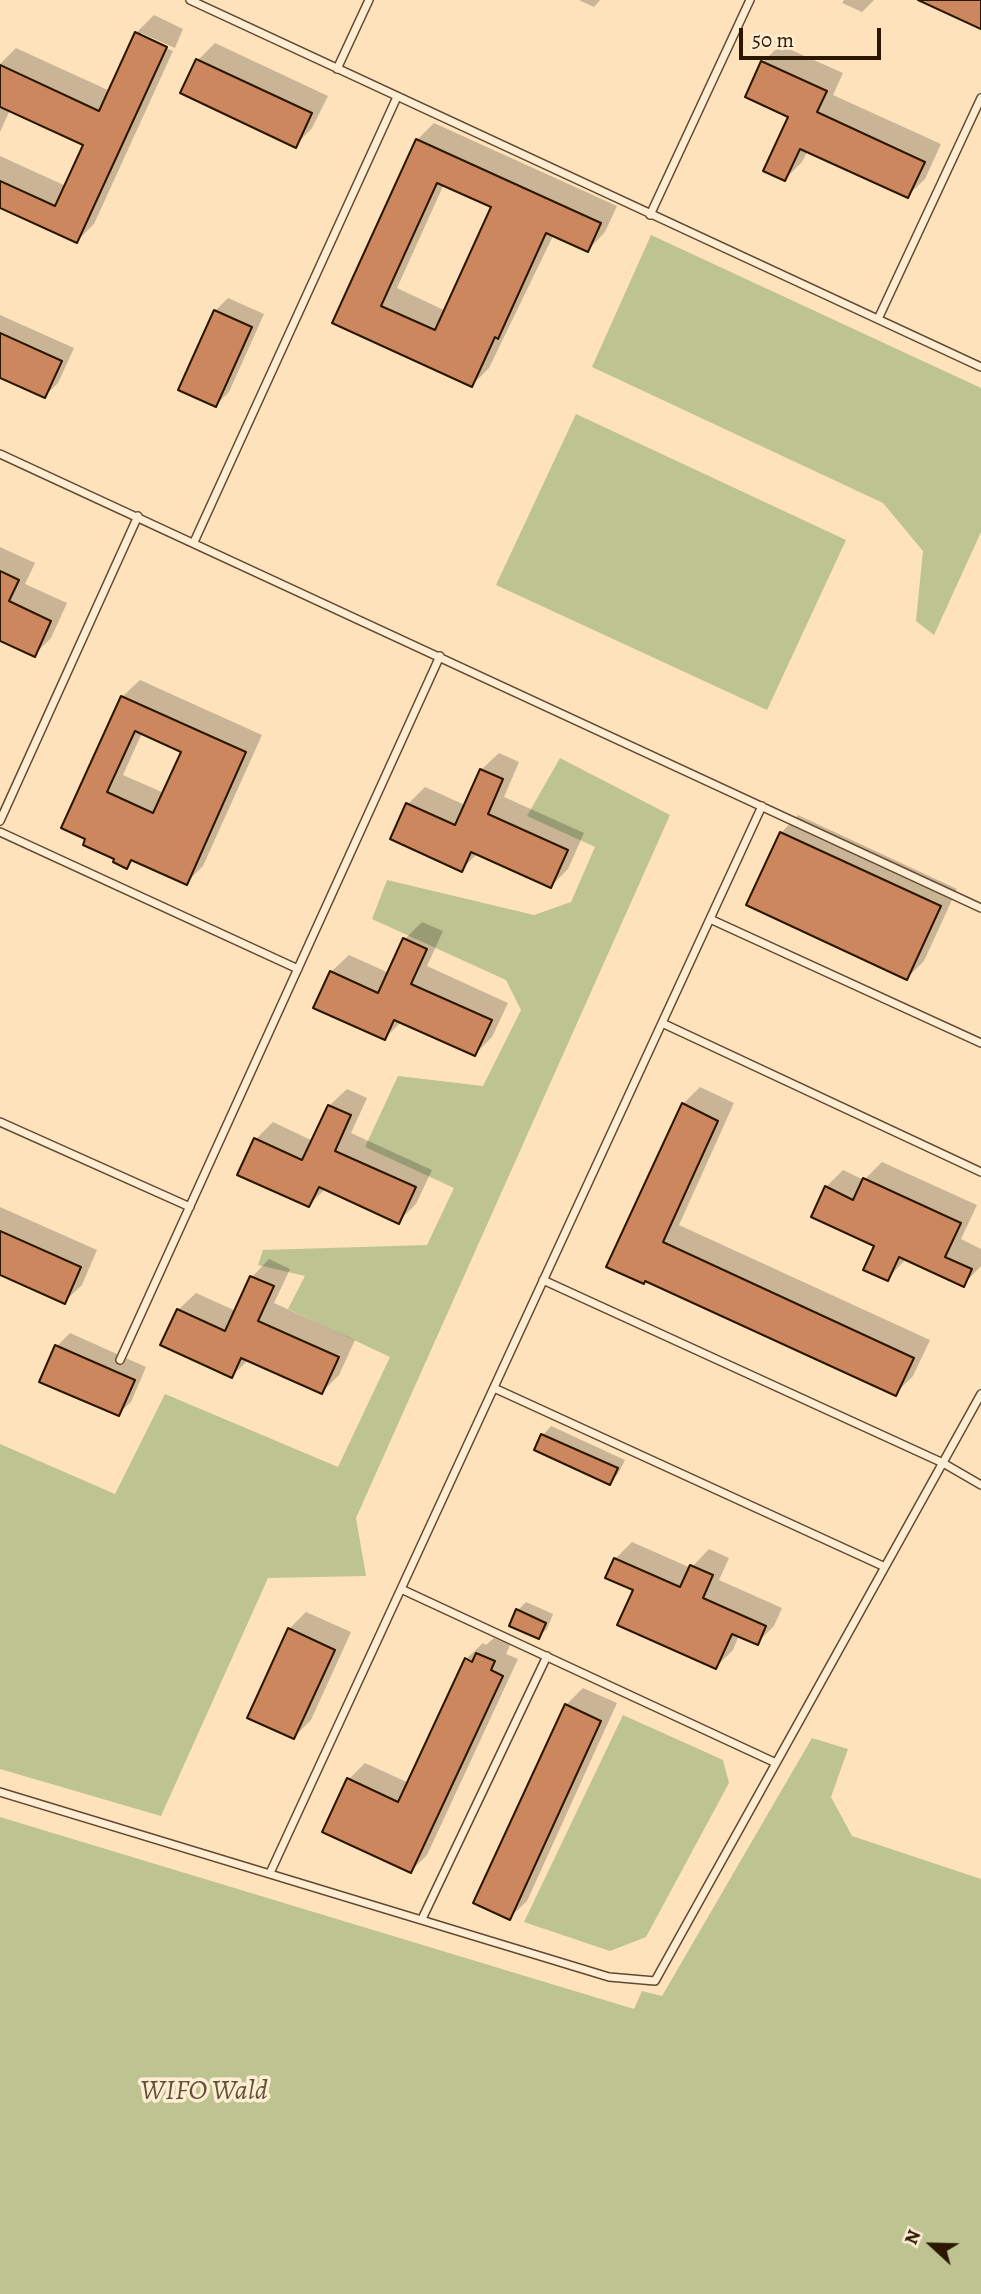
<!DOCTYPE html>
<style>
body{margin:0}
#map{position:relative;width:981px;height:2294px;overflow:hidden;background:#fde2bc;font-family:Alegreya,serif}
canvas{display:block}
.north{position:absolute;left:897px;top:2210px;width:70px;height:70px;-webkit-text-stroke:5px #feecd3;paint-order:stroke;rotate:292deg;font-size:19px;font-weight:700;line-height:28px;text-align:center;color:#2b1600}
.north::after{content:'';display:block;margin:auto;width:24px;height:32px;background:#2b1600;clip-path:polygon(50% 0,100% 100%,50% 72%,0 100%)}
.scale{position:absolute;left:739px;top:28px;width:142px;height:32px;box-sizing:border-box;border:4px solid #2b1600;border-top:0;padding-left:9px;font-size:21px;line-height:24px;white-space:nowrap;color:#2b1600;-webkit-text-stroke:5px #feecd3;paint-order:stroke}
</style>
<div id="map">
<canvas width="981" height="2294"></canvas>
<div class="north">N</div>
<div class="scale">50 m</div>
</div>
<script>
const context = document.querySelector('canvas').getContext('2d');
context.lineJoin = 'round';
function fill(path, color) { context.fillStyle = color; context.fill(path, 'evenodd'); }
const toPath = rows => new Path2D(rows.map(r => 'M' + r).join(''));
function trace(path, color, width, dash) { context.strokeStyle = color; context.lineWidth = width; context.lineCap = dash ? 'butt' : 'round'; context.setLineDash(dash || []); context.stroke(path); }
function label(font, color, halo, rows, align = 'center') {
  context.font = font + ' Alegreya,serif'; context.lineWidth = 7; context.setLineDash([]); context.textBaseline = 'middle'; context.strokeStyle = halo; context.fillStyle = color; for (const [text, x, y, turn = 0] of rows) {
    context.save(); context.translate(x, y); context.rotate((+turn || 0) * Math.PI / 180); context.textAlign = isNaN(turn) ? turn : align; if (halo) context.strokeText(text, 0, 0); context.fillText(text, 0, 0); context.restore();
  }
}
fill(toPath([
 [651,235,981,388,981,532,934,635,916,621,923,551,883,503,592,367],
 [576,414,846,540,767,710,496,585],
 [560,758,670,815,356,1518,366,1576,268,1578,161,1816,0,1769,0,1444,115,1494,165,1394,338,1467,390,1357,288,1309,305,1276,258,1265,263,1250,427,1245,454,1188,365,1147,398,1076,483,1086,521,1010,506,980,372,919,387,880,534,915,571,902,595,847,527,816],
 [623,1715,723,1760,729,1783,646,1937,610,1951,524,1922],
 [812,1738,848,1749,831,1797,852,1836,981,1879,981,2294,0,2294,0,1817,634,2009,642,1991,662,1996]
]), '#bec392');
fill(toPath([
 [579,0,600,0,594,7],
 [844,0,874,0,862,12,842,3],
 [154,15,183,29,175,48,141,33,141,37,173,51,94,224,77,241,0,206,0,156,66,186,85,144,10,110,0,132,0,64,16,48,110,91,136,33],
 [215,43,328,96,312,128,295,146,198,60],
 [780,45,843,73,833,95,941,144,925,179,907,196,808,150,802,162,785,179,791,116,763,62],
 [434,123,617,206,605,232,588,250,554,234,489,368,472,385,334,322,417,140],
 [444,184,494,207,446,311,397,288],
 [228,298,264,314,229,392,216,405,215,311],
 [0,315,74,348,58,383,45,396,0,376],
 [0,547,35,563,25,584,67,603,51,638,34,655,0,639],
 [140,680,262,735,203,866,186,883,134,859,127,867,85,844,122,697],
 [142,733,183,751,164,793,123,775],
 [499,753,519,762,504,797,584,833,568,869,551,886,478,853,461,870,408,804,425,787,465,805,481,770],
 [798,815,957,889,924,961,907,978,781,833],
 [422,922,443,931,427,966,508,1003,492,1037,475,1054,402,1021,385,1038,331,972,349,955,389,973,405,939],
 [700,1087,734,1103,679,1225,930,1340,913,1376,896,1393,646,1279,683,1104],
 [347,1089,367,1098,351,1133,432,1170,416,1204,399,1221,326,1188,309,1205,256,1139,273,1122,313,1141,329,1106],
 [882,1162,977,1205,961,1239,981,1249,981,1266,963,1285,906,1259,887,1279,876,1245,826,1187,843,1170,864,1180],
 [0,1207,97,1250,82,1285,64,1302,0,1274],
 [269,1259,290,1269,274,1303,355,1340,339,1375,322,1392,249,1359,232,1376,178,1310,196,1293,236,1311,252,1277],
 [70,1333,146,1367,131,1402,118,1414,57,1346],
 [551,1426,625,1460,618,1474,610,1483,536,1449,543,1435],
 [632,1542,691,1568,709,1549,729,1558,719,1580,782,1608,774,1626,757,1643,739,1635,733,1650,716,1667,635,1589,615,1559],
 [526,1602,553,1614,547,1629,538,1637,518,1610],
 [306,1612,351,1632,311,1720,294,1737,289,1629],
 [494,1638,510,1645,506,1654,518,1659,427,1855,411,1871,349,1779,365,1763,409,1783,466,1659,483,1643,486,1645],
 [583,1688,617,1703,527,1901,509,1918,566,1705]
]), '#0003');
const building = toPath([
 [918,0,981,0,981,29,918,0],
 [135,32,167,47,77,243,0,208,0,181,55,206,83,145,0,107,0,65,99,111,135,32],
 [196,59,312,113,296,148,180,93,196,59],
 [761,61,827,91,817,112,925,162,908,198,800,149,785,181,763,171,788,117,745,97,761,61],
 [416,139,601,223,588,252,546,233,498,339,495,337,472,387,332,323,416,139],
 [437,183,491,207,435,330,381,306,437,183],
 [214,310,252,327,216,407,178,390,214,310],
 [0,333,62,361,45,398,0,378,0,333],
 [0,571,19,580,9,601,51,621,35,657,0,641,0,571],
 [121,696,246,752,187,885,131,860,127,869,113,862,114,859,83,845,85,839,61,828,121,696],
 [135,731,181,752,153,813,107,792,135,731],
 [480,769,503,779,488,814,568,850,551,888,471,852,462,872,390,839,406,803,455,825,480,769],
 [780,832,941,906,907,980,746,905,780,832],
 [403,938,427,949,411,984,492,1020,475,1056,394,1020,385,1040,313,1008,330,971,378,993,403,938],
 [682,1103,718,1121,663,1242,914,1358,896,1396,645,1281,644,1284,606,1267,682,1103],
 [328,1105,351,1115,335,1151,416,1187,399,1224,319,1187,309,1207,237,1175,254,1138,302,1160,328,1105],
 [863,1178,961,1223,945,1257,972,1269,964,1287,899,1257,888,1281,863,1270,874,1246,811,1217,825,1186,853,1200,863,1178],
 [0,1231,81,1267,65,1304,0,1275,0,1231],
 [250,1276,274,1286,258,1321,339,1357,322,1394,241,1358,232,1378,160,1345,177,1309,225,1331,250,1276],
 [55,1345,135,1380,119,1416,39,1382,55,1345],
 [541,1434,618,1468,610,1485,534,1450,541,1434],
 [614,1558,680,1587,690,1565,713,1575,703,1598,766,1626,758,1645,732,1634,716,1669,617,1625,633,1590,605,1578,614,1558],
 [516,1609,546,1623,539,1639,509,1626,516,1609],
 [288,1628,335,1650,294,1739,247,1718,288,1628],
 [476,1653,495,1661,491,1670,503,1676,411,1873,322,1832,347,1778,398,1802,465,1658,472,1662,476,1653],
 [565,1704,601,1721,510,1920,473,1903,565,1704]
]);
fill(building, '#cd875f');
trace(building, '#2b1600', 2);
const service = toPath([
 [190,0,981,367],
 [337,69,369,0],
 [650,215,750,0],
 [878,319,981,98],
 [0,454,981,908],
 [194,542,397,97],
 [0,821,138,516],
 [0,832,298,969],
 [710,919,981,1043],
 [662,1023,981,1172],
 [0,1122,190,1207],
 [543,1280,943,1463,981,1485],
 [120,1360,440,656],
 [494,1388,885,1567],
 [401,1589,776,1763],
 [0,1792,609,1977,655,1981,981,1394],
 [270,1873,762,806],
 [422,1919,547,1656]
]);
trace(service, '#60492f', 10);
trace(service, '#feecd3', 7);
label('italic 28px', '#5e5333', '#feecd3', [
 ["WIFO Wald",204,2092]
]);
</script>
